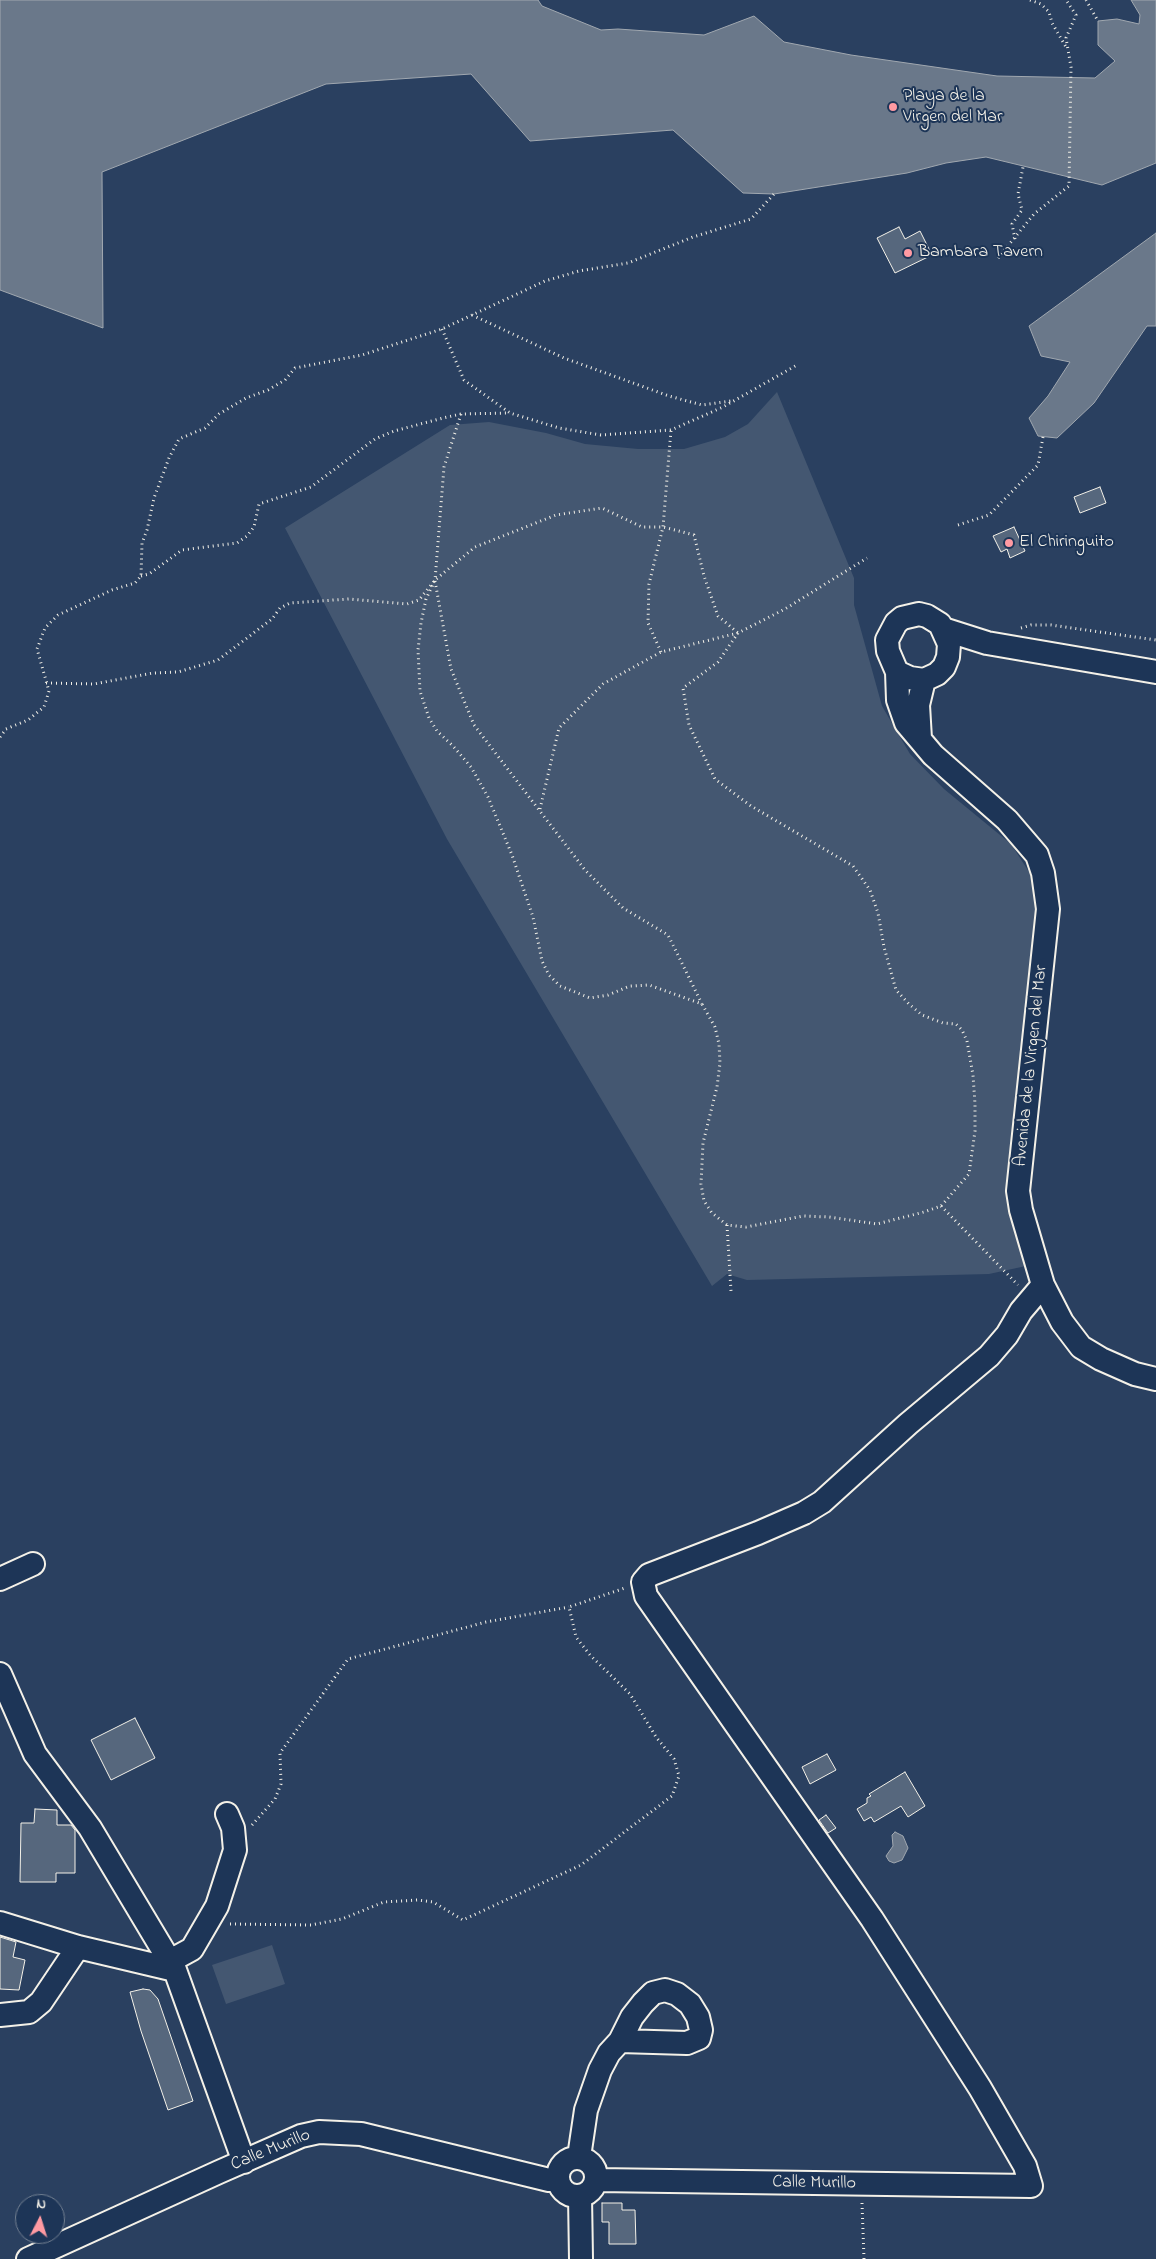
<!DOCTYPE html>
<style>
body{margin:0}
#map{position:relative;width:1156px;height:2259px;overflow:hidden;background:#2a4060;font-family:"Indie Flower",sans-serif}
canvas{display:block}
.north{position:absolute;left:15px;top:2194px;width:50px;height:50px;box-sizing:border-box;background:#1d3557;border:1px solid #738091;border-radius:50%;rotate:5deg;font-size:14px;font-weight:700;line-height:20px;text-align:center;color:#f4f1e8}
.north::after{content:'';display:block;margin:auto;width:18px;height:22px;background:#ff9aa2;clip-path:polygon(50% 0,100% 100%,50% 72%,0 100%)}
</style>
<div id="map">
<canvas width="1156" height="2259"></canvas>
<div class="north">N</div>
</div>
<script>
const context = document.querySelector('canvas').getContext('2d');
context.lineJoin = 'round';
function fill(path, color) { context.fillStyle = color; context.fill(path, 'evenodd'); }
const toPath = rows => new Path2D(rows.map(r => 'M' + r).join(''));
function trace(path, color, width, dash) { context.strokeStyle = color; context.lineWidth = width; context.lineCap = dash ? 'butt' : 'round'; context.setLineDash(dash || []); context.stroke(path); }
function label(font, color, halo, rows, align = 'center') {
  context.font = font + ' "Indie Flower",sans-serif'; context.lineWidth = 4; context.setLineDash([]); context.textBaseline = 'middle'; context.strokeStyle = halo; context.fillStyle = color; for (const [text, x, y, turn = 0] of rows) {
    context.save(); context.translate(x, y); context.rotate((+turn || 0) * Math.PI / 180); context.textAlign = isNaN(turn) ? turn : align; if (halo) context.strokeText(text, 0, 0); context.fillText(text, 0, 0); context.restore();
  }
}
fill(toPath([
 [777,392,854,578,854,605,882,706,910,754,944,789,1011,844,1031,875,1038,898,1022,1055,1026,1266,989,1274,747,1280,727,1274,712,1286,447,839,285,528,450,425,489,422,546,433,585,444,638,449,684,449,725,437,748,424],
 [272,1945,285,1984,226,2004,212,1965]
]), '#445771');
const water = toPath([
 [0,0,538,0,542,6,601,30,618,29,704,35,754,16,784,42,851,55,997,76,1095,78,1115,61,1098,45,1098,21,1117,19,1139,24,1140,15,1131,0,1156,0,1156,163,1102,185,986,157,946,163,907,173,774,194,743,193,673,130,530,141,471,74,326,84,102,172,103,328,0,290,0,0],
 [1156,233,1156,326,1147,326,1094,403,1057,438,1038,436,1029,418,1048,396,1070,362,1041,356,1029,326,1156,233],
 [895,1832,903,1836,908,1848,902,1860,894,1863,889,1861,886,1856,893,1846,892,1835,895,1832]
]);
fill(water, '#6a788a');
trace(water, '#a1a8b0', 1);
const building = toPath([
 [899,227,905,239,920,231,932,255,895,273,877,238,899,227],
 [1100,487,1106,503,1080,513,1074,497,1100,487],
 [1014,527,1025,551,1010,558,1007,549,1001,552,993,536,1014,527],
 [135,1718,155,1758,111,1780,91,1740,135,1718],
 [827,1754,836,1770,810,1784,802,1767,827,1754],
 [905,1772,925,1806,908,1817,901,1806,874,1822,871,1817,864,1821,857,1809,867,1803,867,1798,871,1796,869,1794,905,1772],
 [35,1809,57,1810,57,1825,71,1825,75,1830,75,1873,56,1873,56,1882,20,1882,21,1823,34,1823,35,1809],
 [826,1815,836,1828,828,1833,819,1820,826,1815],
 [0,1937,16,1942,13,1957,25,1960,19,1990,0,1989,0,1937],
 [143,1989,150,1990,158,1999,193,2101,168,2110,141,2031,130,1992,143,1989],
 [602,2203,622,2203,622,2210,635,2210,636,2244,609,2244,609,2222,602,2222,602,2203]
]);
fill(building, '#56677d');
trace(building, '#f4f1e8', 1);
const minor = toPath([
 [919,614,927,616,940,624,949,644,948,657,944,667,937,674,924,680,910,678,897,672,888,651,887,640,896,623,902,618,919,614],
 [943,629,987,643,1156,672],
 [897,672,898,700,906,723,933,755,1007,820,1037,855,1043,873,1048,909,1018,1191,1021,1210,1043,1285,1062,1322,1081,1347,1101,1359,1135,1374,1156,1379],
 [920,739,918,705,924,680],
 [0,1579,33,1564],
 [0,1674,35,1754,90,1828,175,1970,244,2162],
 [0,1923,78,1947,175,1970],
 [170,1961,192,1949,217,1906,235,1850,233,1828,227,1814],
 [0,2015,29,2012,41,2002,78,1947],
 [579,2157,586,2110,600,2070,609,2053,620,2041,632,2017,643,2003,653,1993,665,1990,677,1994,690,2004,698,2017,701,2030,699,2038,687,2043,620,2041],
 '558 2177a19 19 0 1 1 38 0a19 19 0 1 1-38 0Z',
 [597,2180,1031,2186,1025,2166,980,2088,872,1919,646,1596,643,1582,649,1575,758,1533,804,1513,822,1502,908,1424,989,1356,1007,1335,1021,1311,1043,1285],
 [580,2196,581,2259],
 [28,2259,219,2172,301,2136,319,2132,361,2134,549,2180,557,2179]
]);
trace(minor, '#f4f1e8', 26);
trace(toPath([
 [1030,0,1041,4,1049,12,1052,23,1066,47],
 [1086,0,1098,21],
 [1015,239,1012,224,1022,210,1018,194,1023,167],
 [998,258,1034,214,1069,186,1071,67,1066,38,1076,15,1066,0],
 [472,315,564,358,669,396,702,405,731,401],
 [442,329,464,380,510,413,559,428,601,435,671,430,723,407,797,365],
 [461,414,444,467,435,580,426,599,421,623,418,650,420,691,429,718,437,731,453,746,471,767,488,797,512,855,533,917,542,961,549,975,560,986,590,998,608,995,630,986,649,985,702,1004,715,1027,719,1044,720,1063,717,1087,703,1143,701,1184,704,1201,712,1213,727,1225,746,1227,803,1216,829,1217,877,1224,924,1212,941,1206,969,1174,975,1131,975,1104,973,1075,967,1041,962,1030,956,1024,943,1023,922,1015,909,1004,896,990,884,947,878,913,870,890,853,866,751,806,715,779,689,725,683,688,718,662,738,633],
 [958,525,989,515,1038,465,1043,437],
 [141,576,149,574,182,550,237,543,247,536,254,527,259,504,311,487,375,439,394,431,443,418,461,414,510,413],
 [435,581,451,669,474,725,585,870,623,908,668,935,702,1004],
 [1021,628,1031,625,1051,625,1156,640],
 [661,652,648,623,649,584,663,527,671,430],
 [46,683,94,684,153,673,178,672,218,660,272,619,280,608,290,603,349,599,407,604,419,600,435,580,475,547,556,515,602,508,642,527,663,527,694,535,704,576,718,616,738,633],
 [0,737,6,729,28,720,44,707,49,691,37,649,45,628,58,615,112,590,135,583,141,576,142,543,147,530,154,498,169,458,179,439,205,428,219,414,246,398,268,390,285,380,295,368,362,355,442,329,545,281,579,271,628,263,693,237,751,219,774,194],
 [540,809,559,728,603,684,661,652,738,633,785,609,867,558],
 [941,1206,1018,1285],
 [727,1225,731,1291],
 [252,1825,275,1799,281,1784,280,1753,348,1659,486,1622,569,1607],
 [230,1924,311,1925,342,1919,384,1902,418,1900,433,1902,463,1920,581,1865,672,1796,679,1776,674,1759,656,1737,630,1694,590,1655,576,1637,569,1607,625,1588],
 [862,2203,864,2259]
]), '#f4f1e8', 3, [1, 4]);
trace(minor, '#1d3557', 22);
for (const [x, y, r, color] of [
 [893,107,5,"#ff9aa2"],
 [908,253,5,"#ff9aa2"],
 [1009,543,5,"#ff9aa2"]
]) { const dot = new Path2D(); dot.arc(x, y, r, 0, 2 * Math.PI); context.fillStyle = color; context.fill(dot); trace(dot, '#1d3557', 2); }
label('18px', '#f4f1e8', '#1d3557', [
 ["Playa de la",903,97],
 ["Virgen del Mar",903,118],
 ["Bambara Tavern",918,253],
 ["El Chiringuito",1019,543]
], 'left');
label('18px', '#f4f1e8', '#1d3557', [
 ["Avenida de la Virgen del Mar",1032,1066,-84],
 ["Calle Murillo",271,2151,-22],
 ["Calle Murillo",814,2184,1]
]);
</script>
